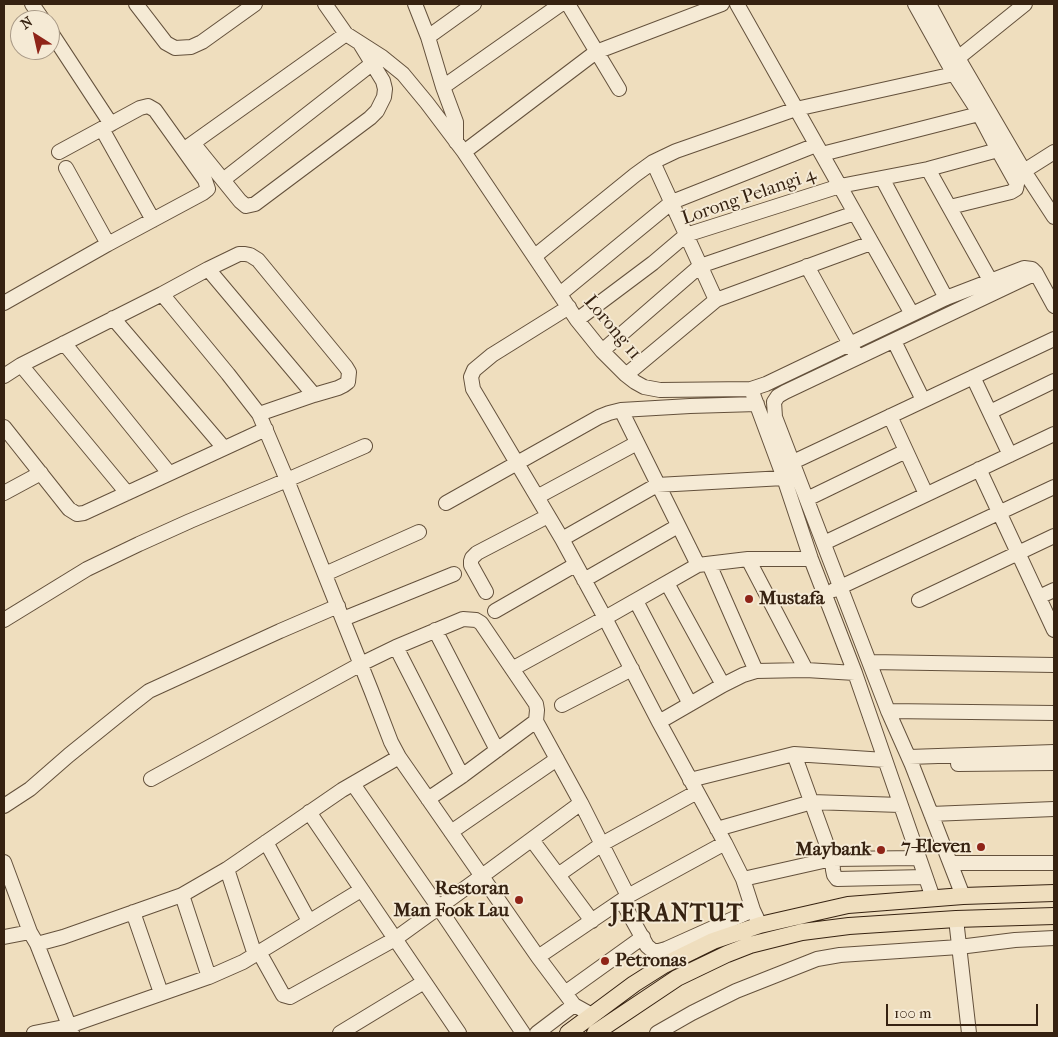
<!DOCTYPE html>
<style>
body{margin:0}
#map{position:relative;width:1058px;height:1037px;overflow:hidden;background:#efdebe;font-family:"IM FELL French Canon",serif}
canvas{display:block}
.frame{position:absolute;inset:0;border:5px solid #362211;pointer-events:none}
.north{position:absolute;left:10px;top:10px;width:50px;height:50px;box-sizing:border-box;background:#f5ead5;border:1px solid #a99a87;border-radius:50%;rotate:325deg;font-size:14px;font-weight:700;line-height:20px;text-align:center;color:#362211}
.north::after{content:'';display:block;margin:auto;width:18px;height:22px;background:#8f2418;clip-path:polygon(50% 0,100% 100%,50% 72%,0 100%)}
.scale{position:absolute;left:886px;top:1004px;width:152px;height:22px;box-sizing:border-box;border:2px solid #362211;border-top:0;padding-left:6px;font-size:15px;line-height:18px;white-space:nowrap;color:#362211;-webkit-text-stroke:4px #f5ead5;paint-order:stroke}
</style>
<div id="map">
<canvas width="1058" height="1037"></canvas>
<div class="frame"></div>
<div class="north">N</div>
<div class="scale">100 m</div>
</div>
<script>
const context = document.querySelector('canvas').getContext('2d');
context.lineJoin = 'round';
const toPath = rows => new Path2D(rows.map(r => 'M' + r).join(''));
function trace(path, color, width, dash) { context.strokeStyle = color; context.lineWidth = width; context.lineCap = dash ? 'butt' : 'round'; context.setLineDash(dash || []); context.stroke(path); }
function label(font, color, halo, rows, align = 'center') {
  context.font = font + ' "IM FELL French Canon",serif'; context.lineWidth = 4; context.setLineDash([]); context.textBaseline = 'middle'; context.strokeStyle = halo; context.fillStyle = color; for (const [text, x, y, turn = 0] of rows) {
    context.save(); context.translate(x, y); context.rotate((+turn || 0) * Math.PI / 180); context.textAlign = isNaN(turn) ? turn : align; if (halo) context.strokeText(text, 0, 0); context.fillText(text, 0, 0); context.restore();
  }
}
const minor = toPath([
 [32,4,43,20],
 [136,4,166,43,175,48,191,47,202,42,255,4],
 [325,4,346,34,382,57,403,74,427,103,464,152,577,320,602,351,626,375,635,382,644,387,660,390,751,389,766,384,946,298,1024,268,1032,269,1036,273,1054,306],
 [415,4,428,37,443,87,456,122,456,142],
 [568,4,619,89],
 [737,4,912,314],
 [915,4,954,74,976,108,998,150,1017,184,1016,189,1011,192,950,207],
 [929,4,958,58,1025,4],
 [50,31,111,124],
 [428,37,474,4],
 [958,58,1024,171,1054,152],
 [443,87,561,4],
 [102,129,153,220],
 [193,143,240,201,246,206,255,204,370,118,377,111,384,97,385,89,383,81,361,45],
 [186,148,346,34],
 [464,152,596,52,722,4],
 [822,154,979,114],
 [653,162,716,300],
 [66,168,108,244],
 [928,169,990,280],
 [1024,171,1054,217],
 [882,178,946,298],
 [223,180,378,59],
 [535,256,635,175,653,162,676,151,796,109,954,74],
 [807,266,855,353],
 [208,269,314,395],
 [162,294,228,374,259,414,287,480,371,690,391,742,399,757,538,957,574,1005,592,1015],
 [560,294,672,202,816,145],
 [4,303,108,244,203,193,208,189,205,180,155,110,148,106,140,108,59,152],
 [569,307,492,355,474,370,471,377,473,389,562,539,605,618,659,722,725,843,743,879,753,910,760,925],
 [113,318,224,448],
 [577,320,653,263,686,235,840,186,928,169,998,150],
 [894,341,923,400],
 [64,343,169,473],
 [602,351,700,266,855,213],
 [21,365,127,493],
 [626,375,716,300,871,243],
 [4,376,21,365,162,294,208,269,239,254,245,254,250,255,258,260,346,367,349,372,348,382,344,385,338,388,314,395,259,414],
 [973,377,1010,455],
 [751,389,784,478,811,559,855,673,933,898],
 [621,410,698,565],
 [990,412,1054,381],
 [890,416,926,494],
 [4,427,69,509,77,514,84,513,266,429],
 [793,462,1054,339],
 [979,469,1054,630],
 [4,493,41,473],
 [537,497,637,443],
 [807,499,906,451],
 [446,503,599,417,609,413,621,410,690,406,757,404],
 [562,539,657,485,784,478],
 [824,543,1054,434],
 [748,559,806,670],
 [709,564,756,671],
 [325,574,419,532],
 [584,580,678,526],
 [667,583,723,685],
 [834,590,1054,487],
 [486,592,471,565,471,561,472,558,477,553,548,516],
 [1039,597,1054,590],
 [919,600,1054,536],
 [636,601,690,704],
 [495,611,575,565],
 [343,619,454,574],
 [4,620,87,569,139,544,190,521,287,480,365,446],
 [435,630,497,750],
 [396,647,462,776],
 [870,662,1054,665],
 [512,669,605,618,698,565,748,559,811,559],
 [562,705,632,669],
 [888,711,1054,713],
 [536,721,581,803,628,896],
 [659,722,723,685,743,675,756,671,806,670,855,673],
 [794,754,832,859,833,870,834,875,837,879,925,877],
 [909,757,1054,752],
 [958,764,1054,763],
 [151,779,361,664,396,647,463,619,476,620,481,623,536,704,537,710,536,721,462,776,428,799],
 [690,780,794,754,885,760],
 [353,784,439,908,523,1033],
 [4,806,30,789,69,755,131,705,149,691,280,631,338,606],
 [309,812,459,1033],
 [931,814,1054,809],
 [717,829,812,802,900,805],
 [451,832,557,759],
 [532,840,592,921],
 [266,842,309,921],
 [4,862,30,932,37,944,72,1033],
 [951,863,1054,863],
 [227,869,255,955],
 [558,875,602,844,697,792],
 [743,879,832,859,918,858],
 [182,895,209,977],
 [963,896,912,765,888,711,780,430,775,417,774,402,778,396,785,392,1036,273],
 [622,901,647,946,653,951,659,951,666,949,753,910],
 [133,912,161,993],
 [956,919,969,1033],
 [4,937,30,932],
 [37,944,63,937,182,895,227,869,342,790,399,757],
 [259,952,283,995,290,997,395,939,482,876,581,803],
 [538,957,628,896,725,843],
 [565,993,643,937],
 [34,1033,69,1026,209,977,243,962,361,890],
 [340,1033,424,982],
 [537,1033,574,1005],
 [657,1033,692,1013,736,991,817,959,840,955,959,947,1015,940,1054,938]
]);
const major = toPath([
 [568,1033,634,984,664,965,713,941,760,925,848,905,963,896,1054,893],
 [595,1033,677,978,727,954,750,945,802,932,849,926,956,919,1054,916]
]);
trace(minor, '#64513c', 16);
trace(major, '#362211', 18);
trace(minor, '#f5ead5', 14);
trace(major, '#efdebe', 16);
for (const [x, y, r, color] of [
 [749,599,5,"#8f2418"],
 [981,847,5,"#8f2418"],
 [881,850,5,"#8f2418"],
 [519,900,5,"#8f2418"],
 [605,961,5,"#8f2418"]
]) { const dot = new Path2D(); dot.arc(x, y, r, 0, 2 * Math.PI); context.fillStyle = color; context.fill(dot); trace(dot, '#f5ead5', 2); }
label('19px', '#362211', '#f5ead5', [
 ["Lorong Pelangi 4",749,197,-19],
 ["Lorong 11",612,328,50]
]);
label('bold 19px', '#362211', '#f5ead5', [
 ["Mustafa",759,599,"left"],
 ["7-Eleven",971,847],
 ["Maybank",871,850],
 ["Restoran",509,889],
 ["Man Fook Lau",509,911],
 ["Petronas",615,961,"left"]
], 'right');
context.letterSpacing = '1px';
label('bold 24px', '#362211', '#f5ead5', [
 ["JERANTUT",677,915]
]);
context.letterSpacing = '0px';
</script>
